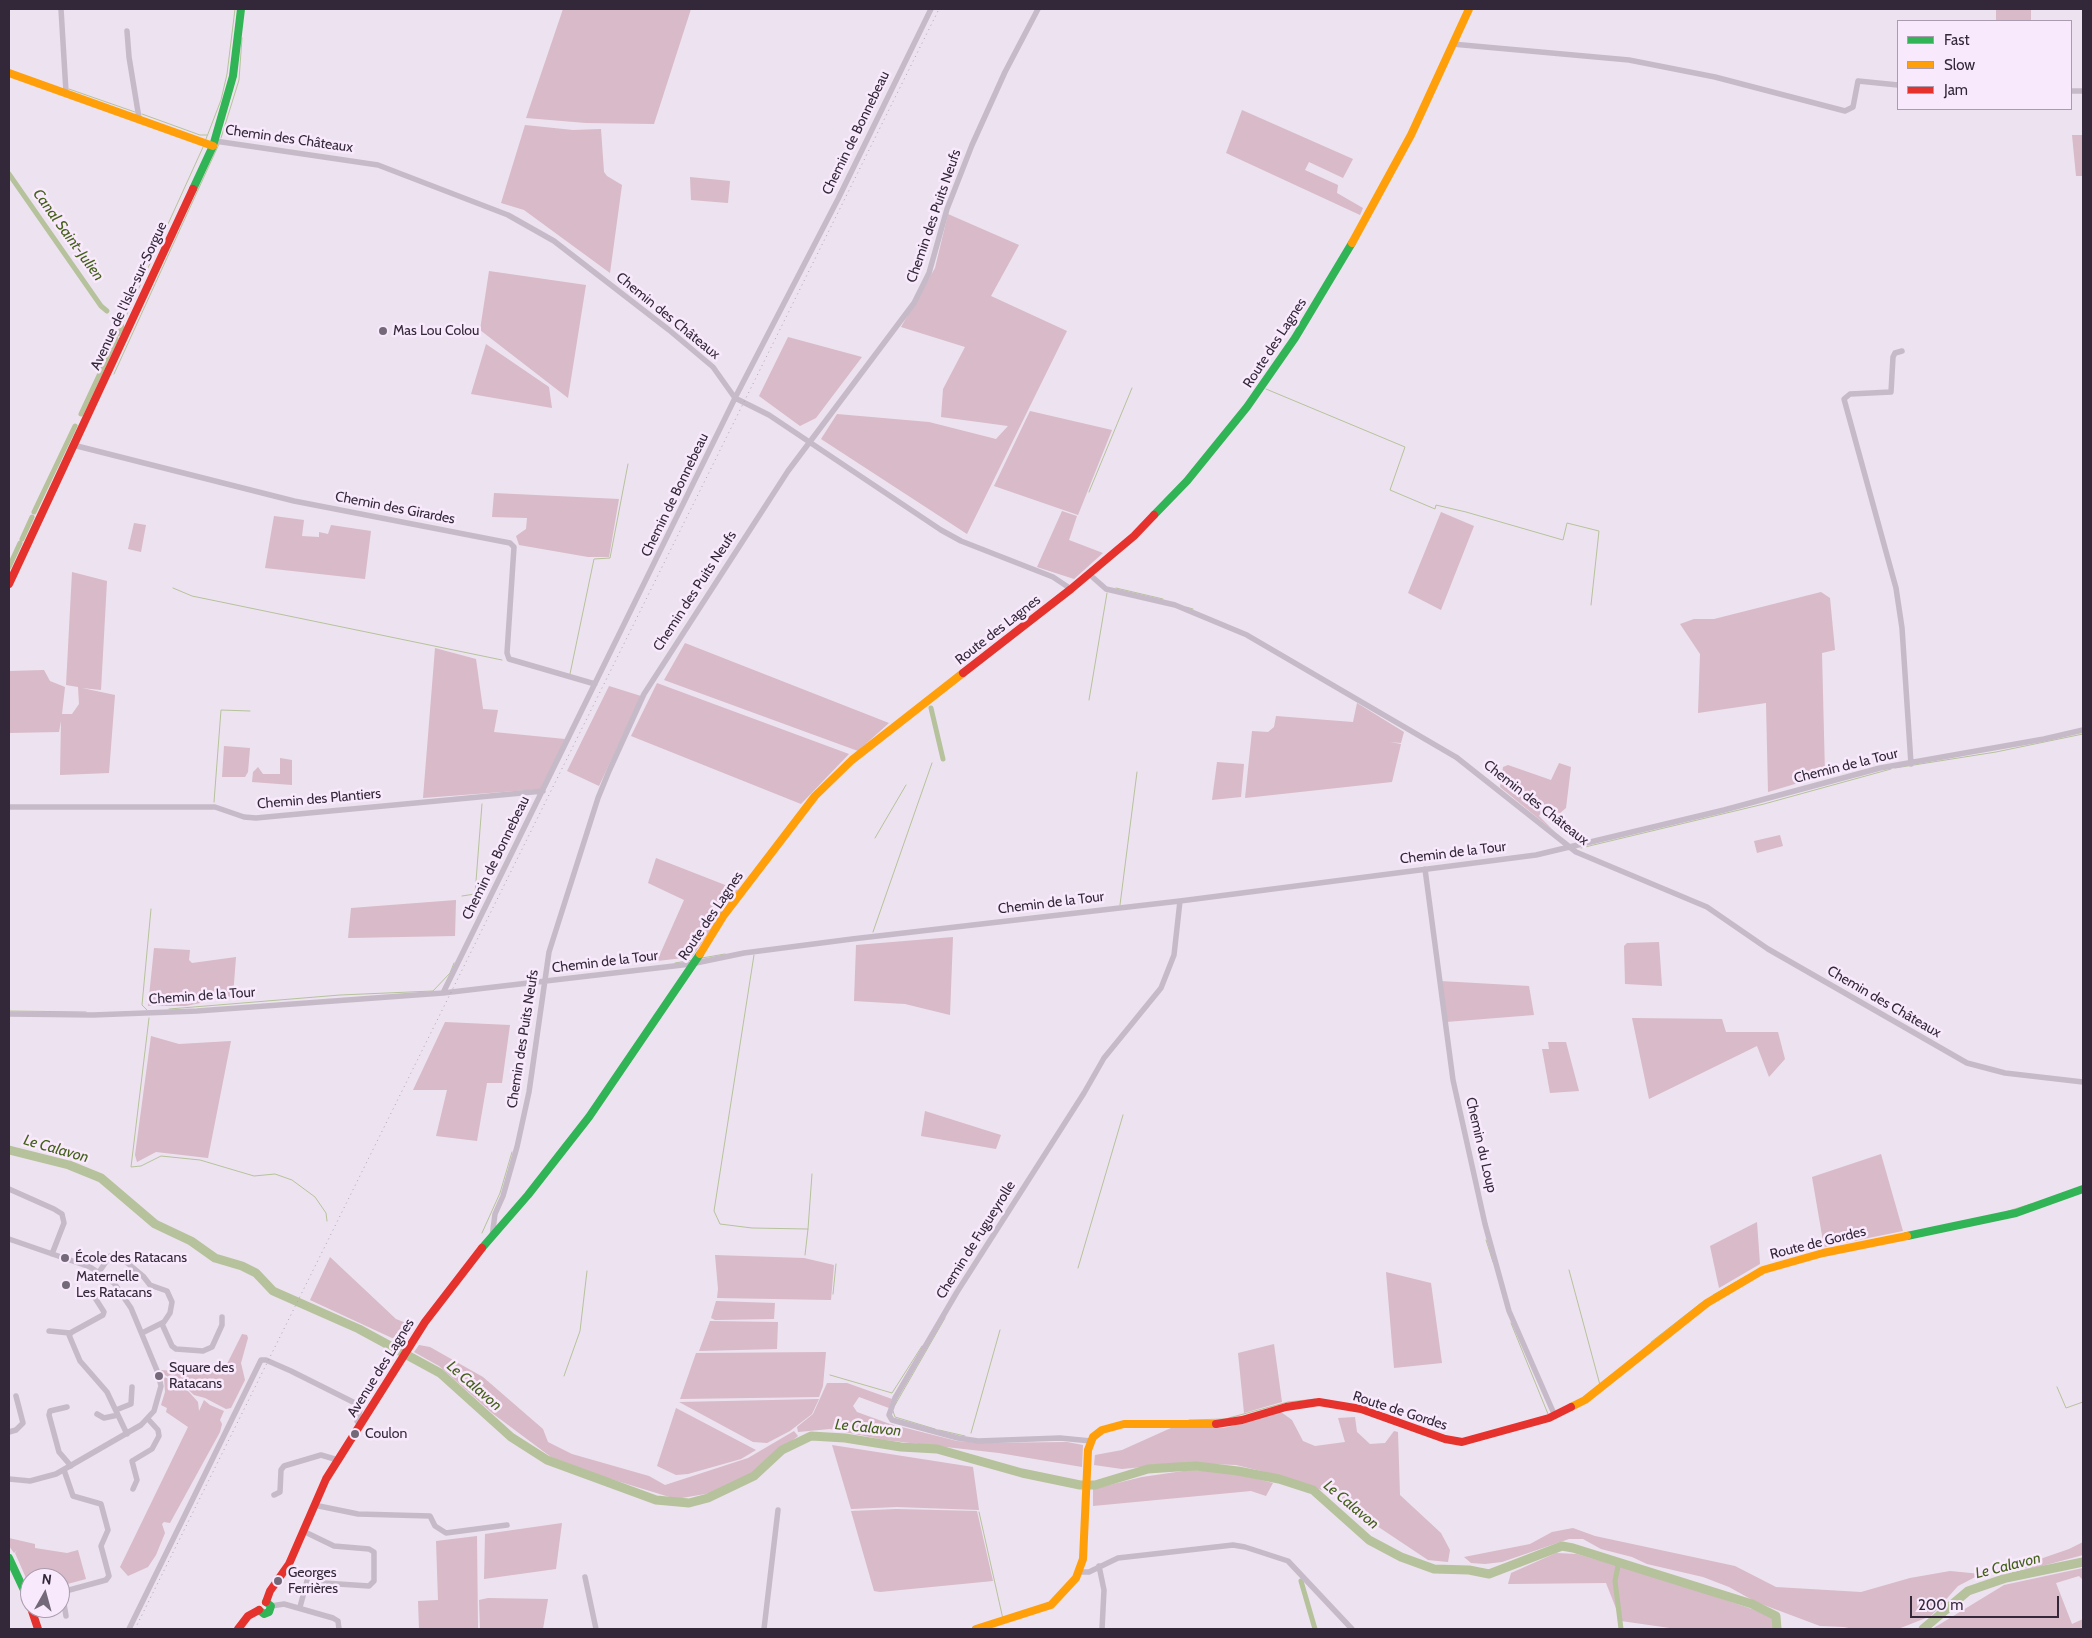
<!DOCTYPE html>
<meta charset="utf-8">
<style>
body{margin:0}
#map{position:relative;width:2092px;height:1638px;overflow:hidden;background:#ede2ef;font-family:Cabin,sans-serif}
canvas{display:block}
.frame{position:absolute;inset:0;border:10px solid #33283a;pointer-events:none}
.legend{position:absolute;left:1897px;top:20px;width:175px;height:90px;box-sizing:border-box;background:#f9e9fc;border:1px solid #aa9cae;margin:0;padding:6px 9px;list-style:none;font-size:15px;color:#33283a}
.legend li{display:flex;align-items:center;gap:10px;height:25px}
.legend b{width:25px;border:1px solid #aa9cae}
.north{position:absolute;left:20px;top:1568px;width:50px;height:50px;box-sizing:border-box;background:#f9e9fc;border:1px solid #aa9cae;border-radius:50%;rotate:7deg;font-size:14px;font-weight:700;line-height:20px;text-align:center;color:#33283a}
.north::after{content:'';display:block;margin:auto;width:18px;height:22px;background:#746979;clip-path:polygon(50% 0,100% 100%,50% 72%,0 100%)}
.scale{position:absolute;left:1910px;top:1596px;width:149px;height:22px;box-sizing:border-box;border:2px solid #33283a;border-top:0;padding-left:6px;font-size:15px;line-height:18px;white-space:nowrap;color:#33283a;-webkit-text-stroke:4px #f9e9fc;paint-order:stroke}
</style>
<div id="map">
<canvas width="2092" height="1638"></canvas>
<div class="frame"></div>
<ul class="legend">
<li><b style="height:6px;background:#30b455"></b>Fast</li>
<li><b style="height:6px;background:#ff9f0a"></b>Slow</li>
<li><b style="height:6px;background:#e5322d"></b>Jam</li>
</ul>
<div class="north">N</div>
<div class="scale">200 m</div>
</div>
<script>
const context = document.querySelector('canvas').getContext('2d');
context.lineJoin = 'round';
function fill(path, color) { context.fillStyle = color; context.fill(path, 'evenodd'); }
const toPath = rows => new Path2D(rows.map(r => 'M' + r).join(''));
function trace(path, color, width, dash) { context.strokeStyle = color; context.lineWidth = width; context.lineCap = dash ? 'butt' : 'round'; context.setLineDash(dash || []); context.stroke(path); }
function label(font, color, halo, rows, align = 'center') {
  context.font = font + ' Cabin,sans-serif'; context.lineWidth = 5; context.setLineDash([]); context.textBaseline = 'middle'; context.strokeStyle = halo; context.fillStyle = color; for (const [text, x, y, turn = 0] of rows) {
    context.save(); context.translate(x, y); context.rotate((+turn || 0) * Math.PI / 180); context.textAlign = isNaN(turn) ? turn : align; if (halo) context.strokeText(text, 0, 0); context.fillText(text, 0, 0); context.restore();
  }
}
fill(toPath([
 [563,9,691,9,654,124,586,123,526,118],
 [1996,9,2031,10,2031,21,1996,21],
 [1242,110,1353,159,1343,178,1309,162,1305,170,1338,185,1337,193,1363,208,1360,215,1226,153],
 [525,125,573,130,601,129,604,172,607,176,622,185,610,273,524,210,501,203],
 [2072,135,2083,135,2083,176,2076,176],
 [690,177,730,181,728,203,691,200],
 [948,214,1019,245,991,296,1067,331,967,534,821,439,837,414,929,422,996,439,1008,426,941,417,943,389,965,347,901,327,935,268],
 [489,271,586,285,568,398,480,330],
 [788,337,862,357,816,418,800,426,759,396],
 [486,344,549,387,552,408,471,394],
 [1030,411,1112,430,1078,515,994,486],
 [494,493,619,499,609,557,588,557,519,545,516,536,526,529,527,518,492,517],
 [1062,511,1077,516,1069,540,1103,553,1074,579,1037,567],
 [1441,512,1474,526,1441,610,1408,593],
 [274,516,304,520,302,536,319,537,319,532,328,534,331,525,371,531,365,579,265,568],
 [134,523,146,525,141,552,128,549],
 [72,572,107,581,101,690,82,688,115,695,109,773,60,775,61,721,59,732,9,733,9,671,44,670,50,681,65,687,62,714,72,714,79,704,78,687,66,685],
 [1821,592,1830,598,1835,650,1822,653,1825,775,1768,792,1766,703,1698,713,1700,654,1680,624,1694,619,1714,619],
 [685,643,889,723,858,751,664,680],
 [435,648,476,659,483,709,498,710,494,732,565,739,542,789,423,798],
 [657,683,849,754,801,804,631,736],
 [609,686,641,696,599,786,567,771],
 [1357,703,1404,732,1401,743,1390,742,1401,744,1392,782,1245,798,1252,731,1268,732,1274,727,1276,716,1353,722],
 [224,746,250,748,248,772,245,777,222,777],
 [280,758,292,760,292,785,252,782,253,772,258,767,263,774,280,774],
 [1217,762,1244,764,1241,797,1212,800],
 [1559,763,1571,767,1566,808,1560,813,1543,809,1539,816,1555,832,1500,787,1503,767,1508,765,1551,780],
 [1780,835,1783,846,1757,853,1754,841],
 [656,858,738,890,692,957,657,961,684,900,648,883],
 [456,900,455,936,348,938,351,908],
 [953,937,950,1015,905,1004,854,1001,856,945],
 [1659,942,1662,986,1625,984,1624,946,1627,943],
 [154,948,190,950,189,960,192,963,236,957,233,996,186,1006,148,1006],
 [1440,981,1529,986,1534,1015,1446,1022],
 [1632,1018,1722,1019,1726,1032,1778,1032,1785,1059,1769,1077,1757,1046,1649,1099],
 [445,1022,510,1025,502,1083,487,1083,477,1141,436,1136,447,1090,413,1090],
 [151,1036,179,1044,231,1041,208,1158,156,1152,137,1162,135,1155],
 [1548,1042,1566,1042,1579,1091,1550,1093,1542,1049,1549,1049],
 [925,1111,1001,1135,996,1149,921,1136],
 [1881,1154,1903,1231,1824,1247,1812,1177],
 [1757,1222,1760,1264,1719,1288,1710,1246],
 [715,1255,804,1258,834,1265,831,1300,717,1298,718,1289],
 [330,1257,396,1319,406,1323,403,1340,392,1338,310,1300],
 [1386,1272,1431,1283,1442,1363,1394,1368],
 [716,1301,775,1303,774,1319,715,1320,711,1318],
 [710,1321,778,1322,777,1349,699,1351],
 [242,1334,247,1335,248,1338,241,1363,245,1380,231,1408,226,1409,205,1398,194,1395,182,1384,163,1374,161,1370,201,1373,226,1366],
 [1274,1344,1282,1402,1244,1413,1238,1353],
 [419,1345,430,1347,483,1377,543,1429,548,1442,572,1454,649,1476,665,1485,748,1458,794,1431,798,1436,747,1477,711,1493,676,1499,604,1477,551,1457,492,1413,439,1366,414,1352],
 [826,1352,823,1386,819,1397,680,1399,696,1353],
 [164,1377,179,1383,189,1392,198,1402,199,1411,204,1400,210,1405,224,1411,220,1420,222,1424,220,1432,170,1523,164,1522,162,1524,165,1533,156,1555,148,1567,128,1576,120,1567,188,1427,166,1412,167,1408,161,1405,165,1392],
 [827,1383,847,1383,892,1399,889,1408,859,1397,853,1406,857,1412,890,1424,957,1441,981,1443,1067,1442,1083,1445,1082,1467,999,1453,884,1440,830,1429,798,1432,797,1427,813,1414],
 [819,1399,812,1414,790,1431,767,1443,753,1442,679,1402],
 [676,1408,756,1450,741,1459,688,1474,676,1475,657,1466],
 [1281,1412,1292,1420,1303,1441,1315,1446,1345,1442,1338,1418,1355,1417,1357,1432,1370,1444,1385,1443,1394,1431,1398,1432,1400,1495,1441,1533,1450,1550,1448,1562,1428,1560,1374,1524,1337,1495,1269,1473,1236,1465,1185,1463,1122,1469,1094,1465,1095,1455,1122,1450,1171,1428,1224,1428],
 [832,1445,973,1467,979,1510,897,1507,851,1509],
 [1190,1470,1234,1473,1273,1483,1266,1496,1251,1491,1093,1506,1093,1489,1142,1477],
 [896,1509,977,1511,993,1581,880,1592,874,1591,851,1511],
 [562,1523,556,1569,484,1579,485,1534],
 [1573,1528,1595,1536,1735,1566,1776,1587,1861,1592,1910,1578,1950,1571,1981,1574,1958,1586,1931,1616,1898,1629,1854,1629,1844,1627,1820,1626,1756,1602,1729,1587,1703,1577,1647,1564,1632,1557,1601,1549,1583,1539,1569,1539,1502,1562,1485,1564,1471,1563,1464,1557,1530,1544,1552,1532],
 [477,1536,478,1629,419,1629,418,1601,438,1600,436,1541],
 [9,1538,35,1544,35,1548,67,1553,78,1550,86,1579,60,1586,60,1578,30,1578,30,1587,15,1553,17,1550,14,1553,9,1546],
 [2083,1542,2083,1555,2031,1569,2017,1567,2069,1549],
 [1556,1553,1577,1554,1666,1580,1761,1612,1774,1616,1774,1629,1677,1629,1621,1621,1606,1583,1508,1584,1511,1573],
 [2083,1568,2083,1580,2079,1576,2056,1583,2072,1624,2083,1619,2083,1629,1932,1629,2004,1585],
 [488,1598,548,1599,543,1629,480,1629,479,1600]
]), '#d8bac8');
trace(toPath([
 [69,89,135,112],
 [142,114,200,135,207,135],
 [221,138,239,80,242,38],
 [206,139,221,100,227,74,235,9],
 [122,325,204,145],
 [114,374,219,144],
 [1266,389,1405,447,1390,490,1435,509,1436,505,1466,512,1563,540,1567,523,1599,531,1591,605],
 [1089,492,1132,388],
 [173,588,192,596,502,660],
 [1116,588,1163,599],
 [1186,607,1193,609],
 [570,674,594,559,610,558,628,464],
 [1089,700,1107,593],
 [1895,768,1996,752,2083,734],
 [214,802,221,710,250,711],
 [875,838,906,785],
 [1581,848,1764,804,1891,769],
 [462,896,475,894,482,804],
 [1120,905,1137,772],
 [873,932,932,763],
 [754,955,714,1211,720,1224,752,1228,808,1229,805,1255],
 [702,958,725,954],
 [675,963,693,960],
 [169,1009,340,995,433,991,450,973,454,963],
 [147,1010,142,1005,151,909],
 [9,1011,86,1012],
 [149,1018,131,1167,141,1166,161,1156,200,1160,254,1176,275,1174,292,1180,315,1197,326,1213,327,1221],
 [2008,1211,2031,1204],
 [808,1229,812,1174],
 [482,1233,500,1193,512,1152],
 [1486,1240,1493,1262],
 [1078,1268,1123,1115],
 [1569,1270,1600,1385],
 [833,1294,836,1264],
 [1713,1295,1746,1276],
 [1511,1323,1548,1414],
 [1651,1342,1701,1303],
 [830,1375,892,1393,922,1346],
 [564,1376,580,1331,587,1271],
 [2057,1387,2066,1408,2083,1402],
 [895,1405,945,1318],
 [893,1411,895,1417,935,1429],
 [1189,1420,1225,1419,1288,1402,1315,1399],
 [939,1430,965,1436],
 [971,1433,1000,1330],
 [979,1512,1003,1619]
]), '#b6c29b', 1);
trace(toPath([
 [9,174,101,306,107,311],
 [118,334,122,327,119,321],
 [81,414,116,339],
 [34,512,75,426],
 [22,539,32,517],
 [9,567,20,543],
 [931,708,943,759],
 [1619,1561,1615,1581,1621,1629],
 [1301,1581,1315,1629]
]), '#b6c29b', 5);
trace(toPath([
 [9,1150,69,1165,101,1178,155,1224,191,1241,215,1258,242,1266,256,1273,273,1291,359,1329,440,1373,511,1437,547,1460,656,1500,689,1503,708,1498,754,1476,782,1450,811,1436,845,1438,901,1447,937,1449,1022,1473,1080,1485,1095,1485,1148,1469,1177,1467,1196,1466,1238,1471,1279,1479,1313,1490,1369,1540,1401,1557,1434,1569,1469,1570,1489,1574,1562,1546,1573,1548,1752,1604,1776,1616,1777,1629],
 [1923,1629,1968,1591,2006,1578,2083,1562]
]), '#b6c29b', 9);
trace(toPath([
 [61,9,66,92],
 [127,31,129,57,139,118],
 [1452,44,1629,60,1715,77,1845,111,1853,107,1858,81,1898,85],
 [2071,91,2083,91],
 [215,141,378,165,508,215,554,241,669,330,713,367,735,398,769,415,941,530,961,541,1053,577,1071,589],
 [1902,351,1895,353,1893,357,1891,392,1850,394,1844,399,1896,588,1902,628,1911,764],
 [73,445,294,501,510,543,514,547,507,653,509,659,595,684],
 [1089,574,1106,589,1175,605,1247,635,1456,757,1576,852,1707,907,1768,949,1967,1063,2005,1073,2083,1082],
 [9,807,215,807,244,817,256,818,543,791],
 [1425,869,1453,1080,1485,1224,1509,1311,1555,1416],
 [443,993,737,394,838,199,931,9],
 [9,1014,93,1015,197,1011,443,993,691,964,744,953,852,939,1180,901,1536,855,1724,810,1880,768,2044,739,2083,730],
 [9,1189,54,1209,62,1214,64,1223,52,1254],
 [492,1237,495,1214,503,1196,517,1147,529,1092,549,952,598,798,609,771,644,694,788,471,914,303,929,273,947,209,972,145,1005,72,1038,9],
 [9,1239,90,1267,114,1283,131,1308,158,1373,161,1386,154,1411,141,1425,56,1474,30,1481,9,1479],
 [99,1272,110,1256,119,1256,143,1276,150,1285,167,1291,172,1302,170,1313,164,1322,142,1333],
 [92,1293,104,1312,103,1315,72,1332,69,1335,80,1361,107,1392,127,1434],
 [162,1324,172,1346,176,1349,203,1351,212,1347,222,1325,222,1317],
 [49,1331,70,1333],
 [67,1407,50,1411,49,1415,59,1452,71,1466],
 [116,1410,131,1404,132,1387],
 [97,1414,104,1418,118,1415],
 [9,1432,16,1430,23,1423,16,1396],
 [1091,1441,1060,1438,978,1441,958,1438,892,1420,889,1415,895,1398,957,1292,1084,1093,1104,1058,1161,988,1174,955,1180,901],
 [64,1470,73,1496,101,1504,108,1530,101,1546,109,1576,106,1580,62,1592,66,1616],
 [133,1489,137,1480,132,1461,152,1449,159,1436,158,1430,148,1419],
 [274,1495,280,1492,281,1470,284,1466,321,1455,338,1460],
 [314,1505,358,1514,430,1516,435,1526,446,1533,507,1525],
 [303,1531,334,1546,369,1549,374,1552,374,1581,369,1586,323,1583],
 [1099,1566,1104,1590,1102,1629],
 [1079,1572,1089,1572,1118,1558,1233,1545,1245,1547,1288,1561,1352,1629],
 [585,1577,596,1629],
 [271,1606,284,1604,333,1618,338,1621,339,1629],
 [300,1607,307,1581],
 [129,1629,261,1360,266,1360,291,1371,357,1404,360,1410,357,1421,360,1425],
 [764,1629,778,1510]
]), '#c6bac9', 5.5);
trace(toPath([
 [193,189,213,146,233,76,241,9],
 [1154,515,1187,481,1247,407,1295,338,1352,243],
 [1907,1236,2016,1213,2083,1189],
 [482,1248,528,1195,589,1117,700,954],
 [9,1558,30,1603],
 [259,1610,264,1614,269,1612,271,1606,266,1602]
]), '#30b455', 8);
trace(toPath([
 [9,73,213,146],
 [1352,243,1411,135,1469,9],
 [700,954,724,915,815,796,852,760,963,673],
 [1571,1407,1585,1400,1707,1303,1763,1270,1823,1253,1907,1236],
 [976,1629,1051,1605,1076,1578,1083,1559,1088,1450,1093,1437,1102,1430,1124,1424,1216,1424]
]), '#ff9f0a', 8);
trace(toPath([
 [9,584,193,189],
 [963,673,1071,589,1134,536,1154,515],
 [1216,1424,1242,1420,1286,1407,1319,1402,1361,1409,1445,1439,1462,1442,1549,1418,1571,1407],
 [266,1602,270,1591,289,1564,326,1479,425,1322,482,1248],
 [31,1608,38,1629],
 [238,1629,248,1616,259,1610]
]), '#e5322d', 8);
trace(toPath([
 [135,1629,939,9]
]), '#ada5b0', 1, [1, 4]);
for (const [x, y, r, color] of [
 [383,331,5,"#746979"],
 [65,1258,5,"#746979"],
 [66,1285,5,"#746979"],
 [159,1376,5,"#746979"],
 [355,1434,5,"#746979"],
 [278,1581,5,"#746979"]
]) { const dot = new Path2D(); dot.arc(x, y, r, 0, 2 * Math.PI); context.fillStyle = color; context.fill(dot); trace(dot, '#f9e9fc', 2); }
label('14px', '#33283a', '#f9e9fc', [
 ["Chemin de Bonnebeau",856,133,-64],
 ["Chemin des Châteaux",289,139,8],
 ["Chemin des Puits Neufs",934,216,-71],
 ["Avenue de l'Isle-sur-Sorgue",129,296,-65],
 ["Chemin des Châteaux",668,316,39],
 ["Route des Lagnes",1275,343,-57],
 ["Chemin de Bonnebeau",675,495,-64],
 ["Chemin des Girardes",395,508,11],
 ["Chemin des Puits Neufs",695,591,-57],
 ["Route des Lagnes",998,630,-38],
 ["Chemin de la Tour",1846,766,-14],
 ["Chemin des Plantiers",319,799,-5],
 ["Chemin des Châteaux",1536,803,38],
 ["Chemin de la Tour",1453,853,-7],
 ["Chemin de Bonnebeau",496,858,-64],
 ["Chemin de la Tour",1051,903,-7],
 ["Route des Lagnes",711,916,-56],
 ["Chemin de la Tour",605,962,-7],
 ["Chemin de la Tour",202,996,-4],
 ["Chemin des Châteaux",1884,1002,30],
 ["Chemin des Puits Neufs",523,1039,-81],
 ["Chemin du Loup",1481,1145,77],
 ["Chemin de Fugueyrolle",976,1240,-58],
 ["Route de Gordes",1818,1243,-14],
 ["Avenue des Lagnes",381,1368,-58],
 ["Route de Gordes",1400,1411,18]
]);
label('14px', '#33283a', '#f9e9fc', [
 ["Mas Lou Colou",393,331],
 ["École des Ratacans",75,1258],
 ["Maternelle",76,1277],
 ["Les Ratacans",76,1293],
 ["Square des",169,1368],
 ["Ratacans",169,1384],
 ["Coulon",365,1434],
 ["Georges",288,1573],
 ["Ferrières",288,1589]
], 'left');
label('italic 15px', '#436018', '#f9e9fc', [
 ["Canal Saint-Julien",68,235,54],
 ["Le Calavon",56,1149,16],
 ["Le Calavon",474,1386,41],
 ["Le Calavon",868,1428,6],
 ["Le Calavon",1351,1505,40],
 ["Le Calavon",2008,1566,-14]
]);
</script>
